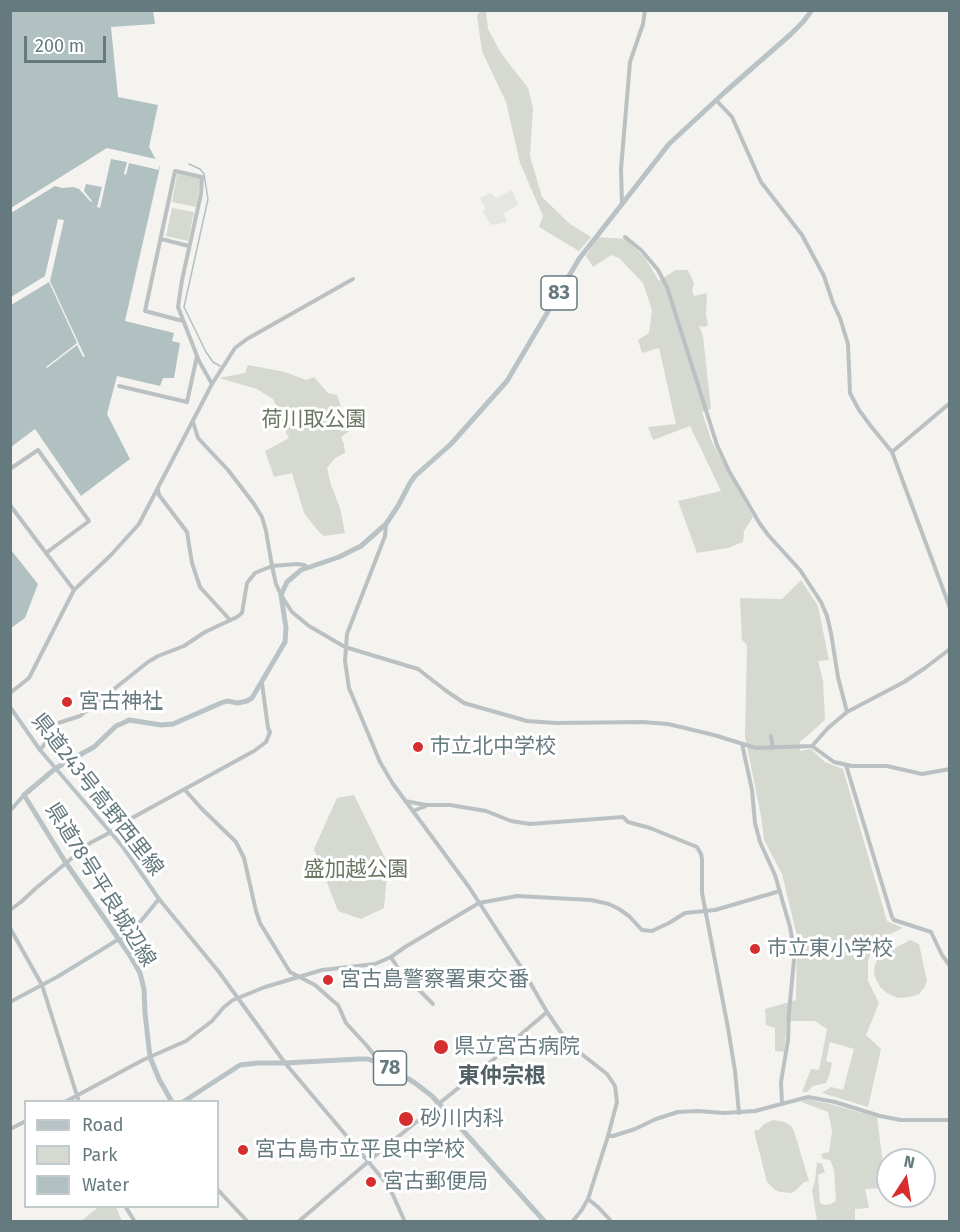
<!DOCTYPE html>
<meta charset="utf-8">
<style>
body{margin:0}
#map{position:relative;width:960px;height:1232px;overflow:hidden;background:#f4f3f0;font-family:"Fira Sans",sans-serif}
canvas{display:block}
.frame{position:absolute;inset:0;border:12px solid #657a7f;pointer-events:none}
.legend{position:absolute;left:24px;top:1100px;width:195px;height:108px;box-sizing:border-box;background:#fff;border:2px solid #c1cacc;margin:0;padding:8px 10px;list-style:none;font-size:18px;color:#657a7f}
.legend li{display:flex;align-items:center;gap:12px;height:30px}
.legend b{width:30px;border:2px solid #c1cacc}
.north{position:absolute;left:876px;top:1148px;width:60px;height:60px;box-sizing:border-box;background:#fff;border:2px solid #c1cacc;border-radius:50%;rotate:12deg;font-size:16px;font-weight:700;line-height:24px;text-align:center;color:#657a7f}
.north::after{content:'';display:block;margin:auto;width:21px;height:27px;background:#d62e2e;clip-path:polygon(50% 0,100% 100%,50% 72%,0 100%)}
.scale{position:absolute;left:24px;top:36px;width:82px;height:27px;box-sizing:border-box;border:3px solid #657a7f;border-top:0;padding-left:8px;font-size:18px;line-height:21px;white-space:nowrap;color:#657a7f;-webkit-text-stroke:4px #fff;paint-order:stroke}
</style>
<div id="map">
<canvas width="960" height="1232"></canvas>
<div class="frame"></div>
<ul class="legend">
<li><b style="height:8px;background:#b9c3c5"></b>Road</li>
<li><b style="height:16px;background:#d5d9d0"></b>Park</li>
<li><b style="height:16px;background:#b1c1c2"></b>Water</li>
</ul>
<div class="north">N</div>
<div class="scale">200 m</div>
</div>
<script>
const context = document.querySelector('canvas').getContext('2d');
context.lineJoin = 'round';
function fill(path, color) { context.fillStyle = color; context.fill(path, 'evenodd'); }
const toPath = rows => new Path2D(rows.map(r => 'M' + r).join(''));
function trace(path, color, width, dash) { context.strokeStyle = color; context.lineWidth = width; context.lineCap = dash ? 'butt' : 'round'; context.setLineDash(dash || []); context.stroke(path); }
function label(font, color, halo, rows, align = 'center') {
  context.font = font + ' "Fira Sans","Noto Sans JP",sans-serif'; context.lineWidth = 6; context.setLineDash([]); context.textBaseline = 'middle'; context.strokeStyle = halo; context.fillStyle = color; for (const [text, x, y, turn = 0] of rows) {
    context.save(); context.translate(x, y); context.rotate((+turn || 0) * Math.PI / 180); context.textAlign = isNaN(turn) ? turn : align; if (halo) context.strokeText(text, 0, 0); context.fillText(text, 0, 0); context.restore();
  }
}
fill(toPath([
 [512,190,518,205,504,213,507,222,491,225,482,211,486,209,480,198,491,193,496,198]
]), '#e5e5e4');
fill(toPath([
 [480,10,486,11,488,29,501,53,528,88,533,108,530,156,542,197,570,224,591,237,579,251,539,227,543,216,520,163,506,102,482,51,477,16],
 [177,174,201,178,196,207,172,202],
 [172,208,194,212,188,241,166,236],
 [598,237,626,239,645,258,659,281,675,270,688,270,694,283,692,291,694,296,707,293,706,315,708,325,704,327,699,326,703,336,711,409,702,412,712,442,753,517,744,531,743,542,728,548,697,553,678,501,721,491,690,426,653,440,648,427,676,424,659,348,642,353,638,340,649,333,652,310,643,283,619,258,611,255,593,267,586,256],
 [248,365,285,372,306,380,314,377,328,393,337,395,346,420,354,428,341,437,344,444,345,453,335,458,327,468,331,485,340,508,345,533,324,536,319,532,304,513,292,473,274,477,265,451,289,438,279,420,274,413,277,407,273,399,257,389,219,378,245,373],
 [801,580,818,606,829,660,818,661,823,681,825,720,800,742,800,751,811,749,825,762,843,769,887,921,903,928,875,941,868,961,868,981,879,1003,866,1035,881,1049,868,1107,822,1093,831,1087,843,1090,854,1049,830,1042,826,1061,832,1063,829,1076,826,1083,813,1086,807,1092,802,1092,811,1069,819,1070,827,1029,815,1021,787,1021,784,1052,775,1051,775,1028,766,1025,765,1009,796,1000,797,936,782,874,764,840,761,816,745,737,747,645,742,640,740,598,782,599],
 [354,795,388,864,384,908,361,919,338,911,314,849,337,798],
 [910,940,919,944,927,981,924,988,919,994,910,997,898,998,887,993,880,987,874,975,875,965,878,957],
 [806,1099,830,1104,877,1117,886,1188,865,1189,869,1208,855,1209,855,1221,817,1221,812,1190,815,1181,817,1162,822,1164,825,1172,818,1175,820,1203,825,1205,831,1204,836,1201,834,1170,830,1160,823,1159,821,1154,829,1152,832,1131,828,1112,801,1102],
 [773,1120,784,1122,791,1126,794,1131,809,1181,804,1182,795,1191,791,1193,780,1192,775,1190,767,1182,754,1131,757,1130,758,1131,764,1124],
 [100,1206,116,1207,122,1221,81,1221]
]), '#d5d9d0');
fill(toPath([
 [11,11,153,11,155,24,111,27,118,97,158,105,149,147,160,167,125,321,174,333,172,341,180,343,174,378,163,378,160,386,117,376,107,414,130,459,81,496,35,429,11,447],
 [11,550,38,584,25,618,11,628]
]), '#b1c1c2');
fill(toPath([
 [107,148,160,160,159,170,129,163,126,175,124,174,127,162,111,159,100,208,97,207,102,187,86,184,84,191,92,201,91,202,79,189,73,187,62,188,55,186,11,213,11,208],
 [58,219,64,220,50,281,85,357,83,357,77,345,47,368,46,367,77,343,49,282,11,305,11,297,45,276]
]), '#f4f3f0');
trace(toPath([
 [189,164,200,169,204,174,208,199,184,307,206,352,213,362,220,366]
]), '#b1c1c2', 1.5);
trace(toPath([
 [716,100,732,117,761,182,802,235,824,276,833,303,840,318,848,344,850,393,859,410,870,425,892,452,950,608],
 [622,205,621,169,630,62,643,24,645,10],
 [625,237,641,250,648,258,658,270,667,287,717,445,729,471,760,524,769,536,800,570,821,602,827,616,831,633,838,677,847,712],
 [161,239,189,246],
 [183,321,145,311,175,171,202,177,201,194,182,280,178,307,199,361,212,384],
 [119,386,187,402,197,356],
 [193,422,198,438,228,470,254,504,262,517,266,531,272,566,276,584,281,595,292,612,309,626,345,647,418,669,445,690,464,703,527,721,556,723,642,722,668,724,714,735,756,748,812,746,834,762,852,766,887,766,922,774,950,769],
 [892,452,950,403],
 [10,469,38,450,89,521,46,553,10,505],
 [158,490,159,495,187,532,192,563,200,587,230,620],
 [386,524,385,536,347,634,345,661,349,688,380,762,393,784,469,887,521,967,547,1012,562,1034,579,1052,607,1074,615,1086,617,1102,608,1136,588,1199,581,1211,572,1222],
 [46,553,74,590],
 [10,693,29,678,74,590,111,555,139,524,212,384,235,348,247,339,353,279],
 [771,736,773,748],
 [742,744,752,790,755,823,760,842,775,875,790,927,793,944,794,960,789,1012,788,1040,781,1082,782,1104],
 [812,746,828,728,847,712,904,682,925,668,950,649],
 [40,750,47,741,48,731,52,725,80,716,148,662,158,656,184,646,205,632,237,617,242,613,247,583,255,573,272,566,297,564,304,565,307,567],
 [846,765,892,917,894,920,931,932,942,955,950,966],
 [185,790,201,808,236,842,244,858,256,911,260,923,290,972,315,985,332,1000,338,1005,346,1023,368,1047,377,1059,378,1063],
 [405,801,426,805,450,805,486,811,511,821,530,824,623,817,628,822,650,828,697,847,701,854,702,859,702,893,728,1028,735,1071,739,1113],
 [413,811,426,806],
 [159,899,219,972,285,1063,382,1178,393,1195,405,1222],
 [10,910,21,902,35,889,90,843,111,832,132,818,254,751,266,742,270,732,268,728,262,683],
 [10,928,42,985,79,1102],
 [391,957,399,970,433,1004],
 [65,1102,143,1060,186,1041,212,1021,224,1007,233,1000,265,987,322,970,375,964,391,957,405,947,479,903,517,896,591,900,609,904,619,909,629,916,642,930,652,931,669,923,685,913,715,910,780,891],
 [10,1129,26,1121],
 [608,1136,613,1136,635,1129,656,1119,678,1112,698,1111,724,1113,755,1111,808,1097,835,1102,880,1116,901,1120,950,1120],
 [218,1190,248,1222],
 [588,1199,598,1207,612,1222],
 [125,1206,135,1222],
 [298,1222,383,1149,494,1059,512,1042,547,1012]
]), '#bbc1c2', 4);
trace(toPath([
 [10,707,40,750,123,847,159,899,136,927,119,939,57,977,10,1002],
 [10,811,24,795]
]), '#b9c3c5', 4);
trace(toPath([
 [172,1102,159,1079,150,1057,145,1013,144,989,140,973,129,954,66,863,24,795,56,768,94,747,116,726,123,723,129,720,161,725,173,724,221,703,227,701,238,703,247,701,252,698,285,642,286,628,281,595,287,582,301,570,339,557,361,546,386,524,398,506,410,483,415,476,451,444,507,381,579,259,669,144,725,92,791,34,803,22,812,10],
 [183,1102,240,1065,258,1063,285,1063,359,1059,368,1059,389,1067,415,1083,432,1096,545,1222]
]), '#b9c3c5', 5);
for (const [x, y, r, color] of [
 [67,702,6,"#d62e2e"],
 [418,747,6,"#d62e2e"],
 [755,949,6,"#d62e2e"],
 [328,980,6,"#d62e2e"],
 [441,1047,8,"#d62e2e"],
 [406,1119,8,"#d62e2e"],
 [243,1150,6,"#d62e2e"],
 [371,1182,6,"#d62e2e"]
]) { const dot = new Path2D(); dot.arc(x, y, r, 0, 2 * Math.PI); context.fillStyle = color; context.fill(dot); trace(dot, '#fff', 2); }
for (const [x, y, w] of [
 [559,293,36],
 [390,1068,33]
]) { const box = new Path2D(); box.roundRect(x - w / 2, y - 17, w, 34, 4.5); context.fillStyle = '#fff'; context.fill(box); trace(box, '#657a7f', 1.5); }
label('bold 20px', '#657a7f', null, [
 ["83",559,293],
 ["78",390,1068]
]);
label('21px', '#6c7763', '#fff', [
 ["荷川取公園",314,420],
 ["盛加越公園",356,870]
]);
label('21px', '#657a7f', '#fff', [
 ["宮古神社",79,702],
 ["市立北中学校",430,747],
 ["市立東小学校",767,949],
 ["宮古島警察署東交番",340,980],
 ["県立宮古病院",454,1047],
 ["砂川内科",420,1119],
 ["宮古島市立平良中学校",255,1150],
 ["宮古郵便局",383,1182]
], 'left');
label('21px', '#657a7f', '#fff', [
 ["県道243号高野西里線",97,795,52],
 ["県道78号平良城辺線",100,885,58]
]);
label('bold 22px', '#526165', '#fff', [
 ["東仲宗根",502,1077]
]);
</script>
